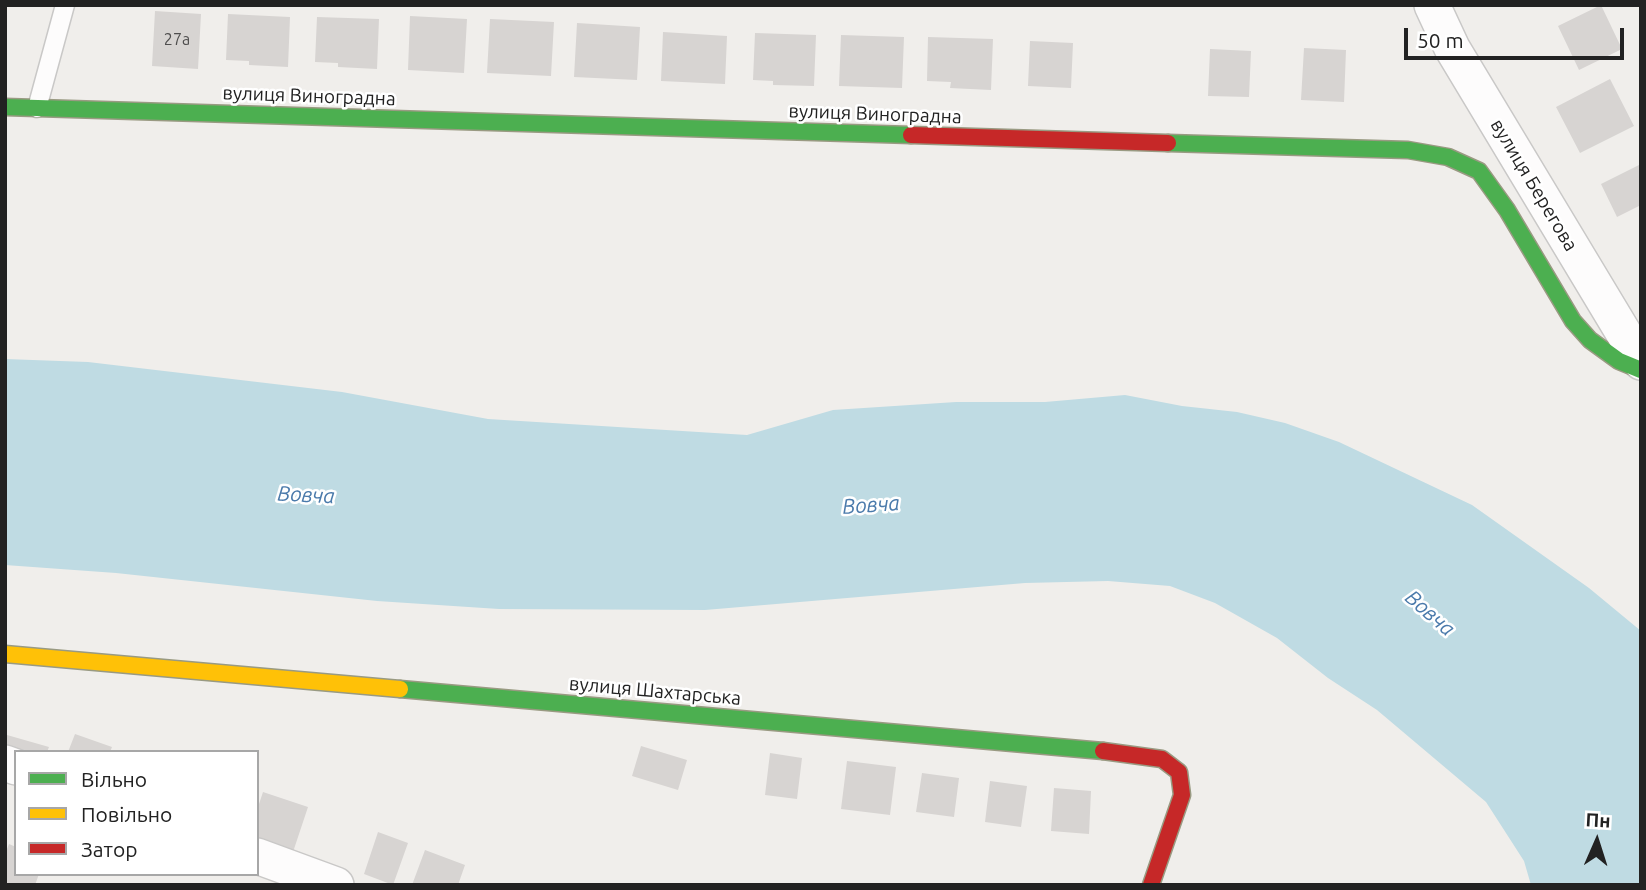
<!DOCTYPE html>
<meta charset="utf-8">
<style>
body{margin:0}
#map{position:relative;width:1646px;height:890px;overflow:hidden;background:#f0eeeb;font-family:Ubuntu,sans-serif}
canvas{display:block}
.frame{position:absolute;inset:0;border:7px solid #222;pointer-events:none}
.legend{position:absolute;left:14px;top:750px;width:245px;height:126px;box-sizing:border-box;background:#fff;border:2px solid #a7a7a7;margin:0;padding:9px 12px;list-style:none;font-size:21px;color:#222}
.legend li{display:flex;align-items:center;gap:14px;height:35px}
.legend b{width:35px;border:2px solid #a7a7a7}
.north{position:absolute;left:1562px;top:806px;width:70px;height:70px;-webkit-text-stroke:5px #fff;paint-order:stroke;rotate:3deg;font-size:19px;font-weight:700;line-height:28px;text-align:center;color:#222}
.north::after{content:'';display:block;margin:auto;width:24px;height:32px;background:#222;clip-path:polygon(50% 0,100% 100%,50% 72%,0 100%)}
.scale{position:absolute;left:1404px;top:28px;width:220px;height:32px;box-sizing:border-box;border:4px solid #222;border-top:0;padding-left:9px;font-size:21px;line-height:24px;white-space:nowrap;color:#222;-webkit-text-stroke:5px #fff;paint-order:stroke}
</style>
<div id="map">
<canvas width="1646" height="890"></canvas>
<div class="frame"></div>
<ul class="legend">
<li><b style="height:9px;background:#4caf50"></b>Вільно</li>
<li><b style="height:9px;background:#ffc107"></b>Повільно</li>
<li><b style="height:9px;background:#c62828"></b>Затор</li>
</ul>
<div class="north">Пн</div>
<div class="scale">50 m</div>
</div>
<script>
const context = document.querySelector('canvas').getContext('2d');
context.lineJoin = 'round';
function fill(path, color) { context.fillStyle = color; context.fill(path, 'evenodd'); }
const toPath = rows => new Path2D(rows.map(r => 'M' + r).join(''));
function trace(path, color, width, dash) { context.strokeStyle = color; context.lineWidth = width; context.lineCap = dash ? 'butt' : 'round'; context.setLineDash(dash || []); context.stroke(path); }
function label(font, color, halo, rows, align = 'center') {
  context.font = font + ' Ubuntu,sans-serif'; context.lineWidth = 5; context.setLineDash([]); context.textBaseline = 'middle'; context.strokeStyle = halo; context.fillStyle = color; for (const [text, x, y, turn = 0] of rows) {
    context.save(); context.translate(x, y); context.rotate((+turn || 0) * Math.PI / 180); context.textAlign = isNaN(turn) ? turn : align; if (halo) context.strokeText(text, 0, 0); context.fillText(text, 0, 0); context.restore();
  }
}
fill(toPath([
 [5,359,88,362,342,392,488,419,747,435,833,410,956,402,1045,402,1125,395,1182,406,1237,412,1285,423,1339,442,1472,505,1589,588,1641,631,1641,885,1531,885,1524,861,1486,802,1377,710,1328,678,1277,638,1215,603,1170,586,1108,581,1025,583,705,610,499,609,377,601,116,573,5,565]
]), '#bfdbe3');
fill(toPath([
 [1601,5,1622,49,1579,70,1558,26],
 [155,11,201,14,198,69,152,66],
 [228,14,290,17,288,67,249,65,249,61,226,60],
 [410,16,467,19,464,73,408,70],
 [317,17,379,19,377,69,338,67,338,63,315,62],
 [490,19,554,22,551,76,487,73],
 [577,23,640,27,637,80,574,77],
 [663,32,727,36,725,84,661,81],
 [755,33,816,35,814,86,773,85,773,81,753,80],
 [841,35,904,37,902,88,839,86],
 [928,37,993,39,991,90,950,88,951,82,927,81],
 [1030,41,1073,43,1071,88,1028,86],
 [1304,48,1346,50,1344,102,1301,100],
 [1210,49,1251,51,1249,97,1208,96],
 [1610,79,1634,126,1580,153,1556,107],
 [1641,164,1641,205,1617,217,1601,184],
 [75,734,112,747,110,752,68,752],
 [7,735,49,747,47,752,16,752,5,758],
 [641,746,687,760,678,790,632,776],
 [770,753,802,758,797,799,765,795],
 [847,761,896,767,890,815,841,809],
 [922,773,959,778,954,817,916,812],
 [990,781,1027,786,1021,827,985,822],
 [1054,788,1091,791,1089,834,1051,831],
 [263,792,308,807,292,855,257,844,257,810],
 [378,832,408,843,393,885,364,874],
 [9,844,16,847,16,874,39,874,35,885,13,885,5,882,5,854],
 [425,850,465,865,458,885,412,885]
]), '#d7d4d2');
const lane = toPath([
 [37,108,65,5]
]);
const street = toPath([
 [1432,5,1452,48,1641,362],
 [5,763,16,767],
 [257,856,336,885]
]);
const fast = toPath([
 [5,107,911,135],
 [1168,143,1408,150,1448,157,1479,171,1507,210,1573,321,1590,340,1619,361,1641,370],
 [400,689,1103,751]
]);
const slow = toPath([
 [5,654,400,689]
]);
const jam = toPath([
 [911,135,1168,143],
 [1103,751,1162,759,1179,772,1182,795,1151,885]
]);
trace(lane, '#c9c8c7', 21);
trace(street, '#c9c8c7', 38);
trace(fast, '#999a82', 19);
trace(slow, '#999a82', 19);
trace(jam, '#999a82', 19);
trace(lane, '#fdfcfc', 18);
trace(street, '#fdfcfc', 35);
trace(fast, '#4caf50', 16);
trace(slow, '#ffc107', 16);
trace(jam, '#c62828', 16);
label('16px', '#4f4e4e', null, [
 ["27а",177,40]
]);
label('19px', '#222', '#fff', [
 ["вулиця Виноградна",309,96,2],
 ["вулиця Виноградна",875,114,2],
 ["вулиця Берегова",1534,185,59],
 ["вулиця Шахтарська",655,691,5]
]);
label('italic 21px', '#4a7aab', '#fff', [
 ["Вовча",306,495,3],
 ["Вовча",871,505,-4],
 ["Вовча",1430,613,41]
]);
</script>
